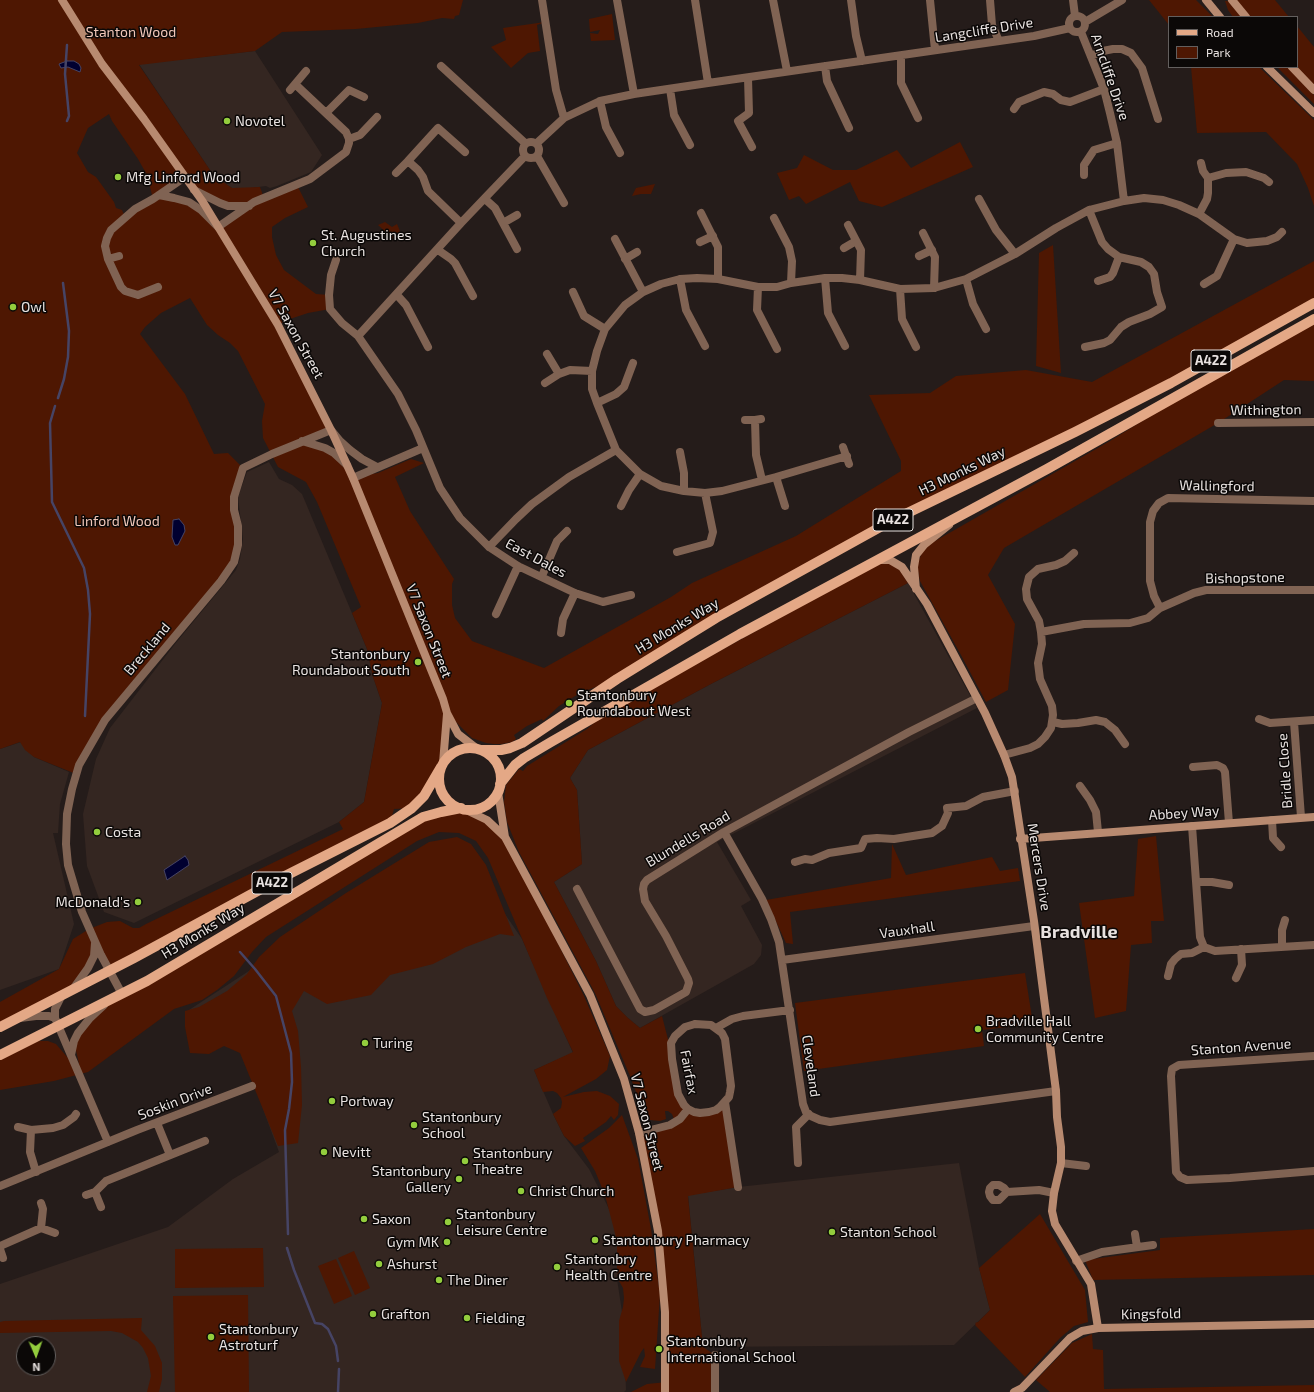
<!DOCTYPE html>
<style>
body{margin:0}
#map{position:relative;width:1314px;height:1392px;overflow:hidden;background:#251c1a;font-family:"Exo 2",sans-serif}
canvas{display:block}
.legend{position:absolute;left:1168px;top:16px;width:130px;height:52px;box-sizing:border-box;background:#0b0807;border:1px solid #635f5e;margin:0;padding:5px 7px;list-style:none;font-size:12px;color:#e8e2e0}
.legend li{display:flex;align-items:center;gap:8px;height:20px}
.legend b{width:20px;border:1px solid #635f5e}
.north{position:absolute;left:16px;top:1336px;width:40px;height:40px;box-sizing:border-box;background:#0b0807;border:1px solid #635f5e;border-radius:50%;rotate:178deg;font-size:11px;font-weight:700;line-height:16px;text-align:center;color:#e8e2e0}
.north::after{content:'';display:block;margin:auto;width:14px;height:18px;background:#93cd3d;clip-path:polygon(50% 0,100% 100%,50% 72%,0 100%)}
</style>
<div id="map">
<canvas width="1314" height="1392"></canvas>
<ul class="legend">
<li><b style="height:5px;background:#e4a886"></b>Road</li>
<li><b style="height:11px;background:#4e1702"></b>Park</li>
</ul>
<div class="north">N</div>
</div>
<script>
const context = document.querySelector('canvas').getContext('2d');
context.lineJoin = 'round';
function fill(path, color) { context.fillStyle = color; context.fill(path, 'evenodd'); }
const toPath = rows => new Path2D(rows.map(r => 'M' + r).join(''));
function trace(path, color, width, dash) { context.strokeStyle = color; context.lineWidth = width; context.lineCap = dash ? 'butt' : 'round'; context.setLineDash(dash || []); context.stroke(path); }
function label(font, color, halo, rows, align = 'center') {
  context.font = font + ' "Exo 2",sans-serif'; context.lineWidth = 3; context.setLineDash([]); context.textBaseline = 'middle'; context.strokeStyle = halo; context.fillStyle = color; for (const [text, x, y, turn = 0] of rows) {
    context.save(); context.translate(x, y); context.rotate((+turn || 0) * Math.PI / 180); context.textAlign = isNaN(turn) ? turn : align; if (halo) context.strokeText(text, 0, 0); context.fillText(text, 0, 0); context.restore();
  }
}
fill(toPath([
 [255,51,322,155,311,172,277,186,270,188,266,186,251,188,232,188,214,176,139,64],
 [269,462,279,479,292,485,302,494,367,649,373,677,382,703,364,802,339,822,134,923,104,912,87,866,83,814,96,759,110,728,175,644,236,570,240,559,243,539,238,497,247,472],
 [908,583,977,708,717,842,751,900,741,906,762,945,761,955,754,964,640,1028,628,1018,616,1006,596,961,554,882,582,864,577,790,570,778,588,750,709,685],
 [21,742,34,757,69,772,60,804,58,833,53,833,74,924,59,969,0,990,0,749],
 [453,838,522,939,573,1053,534,1070,553,1114,564,1136,589,1169,611,1213,620,1250,617,1279,624,1325,626,1390,624,1392,0,1392,0,1284,168,1227,233,1179,279,1152,239,1044,189,1010],
 [24,1344,48,1344,48,1368,24,1368],
 [959,1163,979,1268,990,1310,954,1345,703,1347,688,1195,738,1187]
]), '#342621');
fill(toPath([
 [0,0,463,0,459,15,455,16,454,19,442,18,418,23,356,29,282,32,255,51,139,65,214,176,232,188,260,187,264,198,297,185,308,207,285,218,272,227,272,237,276,255,284,270,316,294,329,295,330,309,308,313,287,320,278,325,331,430,303,441,334,453,353,477,378,473,411,459,424,463,395,477,410,511,454,579,452,584,452,605,455,618,472,641,544,668,671,597,692,583,796,536,901,471,901,461,869,395,930,393,956,376,1026,370,1092,382,1314,261,1314,303,1284,321,893,520,617,679,580,693,559,706,543,721,542,719,527,726,514,735,516,739,512,742,501,744,494,744,486,743,472,738,447,713,443,763,412,808,394,809,390,823,110,971,101,955,94,956,71,991,0,1027,0,1002,59,969,73,939,89,929,107,922,120,921,133,928,139,928,146,924,343,829,339,822,364,802,382,703,373,677,367,649,352,613,361,607,317,502,306,482,278,467,263,438,262,421,265,404,238,351,230,343,218,335,207,325,190,298,161,313,145,327,140,334,185,394,214,454,228,453,243,468,234,510,234,562,105,720,76,774,34,757,25,750,20,742,0,749],
 [109,114,112,121,138,159,147,175,153,199,125,217,122,210,116,208,114,202,96,177,88,172,77,153,88,128],
 [185,177,205,196,228,206,248,206,218,227,201,210,159,195],
 [1149,0,1196,0,1213,17,1169,17,1169,25],
 [1232,0,1275,0,1289,17,1246,17],
 [1225,1,1228,1,1242,17,1233,17,1228,10],
 [612,14,615,40,591,41,590,33,598,34,600,30,590,32,589,19],
 [545,22,537,25,540,51,528,53,511,68,491,47,506,40,503,28],
 [1297,26,1314,47,1314,90,1297,67],
 [1191,67,1259,67,1314,120,1314,206,1308,188,1297,164,1266,132,1197,133],
 [1277,67,1287,67,1314,95,1314,104],
 [960,142,973,167,882,207,859,201,850,182,806,204,799,196,789,200,777,173,797,168,804,155,833,170,856,170,897,150,911,168],
 [655,184,651,194,641,194,632,196,636,188],
 [385,222,392,227,397,224,400,231,393,239,378,225],
 [1053,245,1061,373,1036,366,1039,253],
 [1314,319,1314,381,1284,380,1218,423,1004,548,988,575,1015,624,1008,690,986,702,961,655,920,581,918,571,918,563,922,552,928,545,951,532,1110,441,1222,371],
 [883,563,890,563,898,567,908,583,709,685,588,750,570,778,577,790,582,864,554,882,596,961,616,1006,628,1018,640,1028,662,1016,671,1051,680,1100,700,1113,725,1102,738,1187,688,1196,703,1347,715,1355,715,1392,631,1392,647,1384,667,1382,658,1231,639,1133,675,1122,672,1114,668,1111,665,1111,666,1119,660,1121,650,1120,644,1113,630,1076,595,993,519,852,507,822,504,802,506,785,519,769,523,771,527,766,587,729,602,716,872,567],
 [461,808,487,820,505,837,584,996,610,1056,607,1070,596,1079,563,1097,584,1092,597,1091,610,1096,619,1104,618,1115,614,1120,611,1116,606,1122,583,1138,585,1141,575,1146,564,1136,553,1114,561,1108,562,1102,561,1098,557,1093,553,1091,543,1092,534,1070,573,1052,547,998,488,858,476,841,459,833,439,832,417,841,266,937,252,952,234,976,217,990,202,1000,174,1009,88,1072,54,1081,0,1090,0,1057,38,1041,48,1041,56,1044,68,1058,79,1064,74,1041,109,1001,423,817],
 [1156,836,1164,921,1151,921,1152,943,1131,945,1126,1011,1095,1018,1079,903,1134,896,1138,839],
 [457,837,471,844,486,865,514,936,500,934,466,947,433,964,390,975,371,995,327,1004,304,991,292,1011,298,1031,301,1067,302,1105,298,1143,278,1146,240,1053,224,1046,209,1054,190,1053,185,1027,185,1011,199,1007,227,991,247,974,259,957,280,937,346,893,429,842],
 [892,844,906,875,992,857,1000,871,1018,868,1020,881,790,912,793,944,786,943,766,900,891,878],
 [1025,973,1033,1024,982,1030,984,1046,804,1071,795,1003],
 [622,1115,638,1159,651,1229,660,1295,655,1369,640,1367,645,1356,644,1348,641,1352,626,1382,619,1361,619,1321,623,1307,624,1298,623,1288,619,1281,617,1270,617,1241,605,1195,595,1171,581,1148,609,1128],
 [1040,1214,1085,1290,1088,1322,1074,1326,1060,1338,1025,1377,975,1325,976,1324,975,1323,978,1322,990,1310,979,1268],
 [1314,1229,1314,1275,1093,1280,1085,1260,1160,1250,1160,1238],
 [263,1248,264,1287,175,1288,175,1249],
 [354,1251,370,1288,355,1295,338,1258],
 [336,1259,352,1296,334,1304,318,1266],
 [248,1295,249,1392,175,1392,173,1296],
 [142,1318,141,1330,155,1346,162,1363,162,1379,159,1392,147,1392,151,1376,148,1358,143,1348,138,1342,122,1333,111,1331,0,1333,0,1322,4,1321],
 [1092,1334,1093,1349,1103,1350,1104,1389,1314,1385,1314,1392,1050,1392,1036,1380,1072,1343]
]), '#4e1702');
const water = toPath([
 [67,61,74,61,79,64,81,68,80,72,68,67,61,68,59,64,67,61],
 [179,519,184,525,185,531,178,545,175,545,172,537,173,520,179,519],
 [185,856,188,860,189,865,167,880,164,870,185,856]
]);
fill(water, '#000030');
trace(water, '#464465', 1);
trace(toPath([
 [67,45,65,74,69,116,67,121],
 [58,398,64,379,68,357,69,331,63,283],
 [55,406,50,423,52,502,84,568,88,590,90,614,85,716],
 [240,952,255,969,276,996,291,1053,292,1082,289,1109,285,1130,288,1234],
 [287,1248,294,1270,315,1323,322,1324,328,1329,336,1346,338,1361],
 [338,1392,339,1369]
]), '#464465', 2.5);
trace(toPath([
 [542,0,556,90,564,118],
 [617,0,634,94],
 [695,0,708,83],
 [773,0,787,71],
 [851,0,856,36,862,61],
 [930,0,935,50],
 [990,0,992,25,999,41],
 [1073,0,1075,16],
 '1069 24a8 8 0 1 1 16 0a8 8 0 1 1-16 0Z',
 [1085,22,1122,0],
 [901,56,901,83,918,118],
 [1091,56,1103,51,1113,49,1122,49,1131,53,1142,68,1158,119],
 [441,66,525,143],
 [825,66,827,81,849,128],
 [748,78,749,113,738,121,752,147],
 [670,89,674,115,690,145],
 [290,90,306,71],
 [600,101,606,127,620,153],
 [1014,109,1019,102,1044,92,1053,94,1061,100,1070,102,1104,89],
 [326,113,349,90,364,97],
 [349,139,360,135,377,117],
 '523 150a8 8 0 1 1 16 0a8 8 0 1 1-16 0Z',
 [537,143,564,118,600,101,634,94,708,83,1034,36,1070,28],
 [537,156,564,203],
 [1201,163,1203,171,1208,178],
 [396,173,408,161],
 [1084,175,1084,165,1094,150,1117,143],
 [194,190,220,203,228,206,249,206],
 [159,195,174,198,189,202,201,210,218,227,254,202,310,179,346,152,349,143,349,139,346,132,295,84],
 [485,199,495,208,517,249],
 [979,199,996,230,1015,254],
 [1124,201,1144,198,1163,200,1179,205,1199,214,1234,239,1247,243,1267,241,1277,237,1282,232],
 [701,213,718,247,718,279],
 [1199,214,1207,199,1208,193,1208,178,1226,173,1246,172,1264,178,1269,182],
 [774,218,789,247,792,261,791,283],
 [461,223,428,191,423,177,418,170,408,161,438,128,465,152],
 [503,223,517,215],
 [848,225,861,250,860,280],
 [923,233,935,257,934,288],
 [615,239,643,292],
 [700,242,713,236],
 [844,248,856,241],
 [438,250,451,259,455,263,473,296],
 [919,256,932,250],
 [108,259,119,256],
 [625,259,637,252],
 [336,260,331,275,329,295,330,309,342,323,358,336,398,394,416,430,440,488,460,518,489,547,518,566,575,593,603,602,631,595],
 [825,278,828,313,845,346],
 [680,279,686,310,705,346],
 [966,279,973,304,986,329],
 [1098,281,1110,277,1113,273,1119,257],
 [1204,284,1217,276,1234,239],
 [158,287,138,295,125,291,121,287,108,259,105,246,107,238,111,230,135,209,153,199,185,177],
 [758,287,757,310,777,349],
 [900,289,902,319,916,347],
 [573,292,584,316,605,329],
 [397,295,406,305,428,347],
 [358,336,461,223,525,156],
 [1085,347,1104,343,1110,340,1121,327,1129,322,1150,314,1162,307,1157,292,1154,274,1149,267,1141,262,1119,257,1108,249,1102,242,1089,210],
 [547,354,559,374],
 [545,383,559,374,570,370,592,371],
 [597,403,616,394,624,387,633,363],
 [761,419,755,420,756,455,762,480],
 [745,420,755,420],
 [1218,423,1314,422],
 [302,441,325,448,334,453,347,465],
 [843,447,849,464],
 [616,450,640,474,661,486,684,491,705,493,722,491,776,477,847,456],
 [680,452,684,473,684,491],
 [776,477,785,506],
 [353,478,423,448],
 [621,506,629,490,640,474],
 [489,547,516,519,532,504,569,477,616,450,597,403,592,389,592,371,597,351,605,329,625,305,643,292,661,284,680,279,697,278,718,279,758,287,777,287,791,283,825,278,842,278,860,280,900,289,934,288,966,279,1015,254,1056,228,1089,210,1124,201,1117,143,1110,113,1104,89,1081,32],
 [677,552,710,543,713,532,705,493],
 [542,576,557,541,567,531],
 [1160,608,1154,596,1150,581,1150,522,1153,511,1159,503,1168,498,1314,501],
 [496,614,518,566],
 [1041,632,1084,624,1130,623,1148,618,1160,608,1194,593,1206,590,1314,590],
 [561,633,563,619,575,593],
 [1259,719,1270,723,1314,720],
 [1053,722,1062,724,1078,723,1096,720,1105,722,1115,730,1125,744],
 [1294,722,1301,817],
 [1004,755,1030,748,1038,744,1045,737,1051,728,1053,715,1052,706,1040,679,1038,663,1042,644,1041,632,1039,621,1027,599,1026,589,1029,577,1038,569,1056,565,1065,561,1074,553],
 [1193,767,1217,765,1223,768,1225,772,1229,823],
 [1080,786,1090,800,1096,812,1098,832],
 [1272,820,1273,838,1281,847],
 [1192,826,1200,937,1204,947,1215,951,1314,945],
 [724,832,762,899,771,919,779,942,803,1104,806,1112,811,1116,820,1120,830,1122,1056,1091],
 [795,862,805,859,812,860,829,853,861,848,865,839,877,838,894,839,932,833,942,826,948,813,947,808,966,806,983,797,1015,791],
 [1197,882,1212,882,1229,885],
 [577,889,640,1009,645,1012,654,1010,686,992,689,983,688,979,666,936,645,901,643,889,644,884,647,880,724,832,909,732,977,698],
 [1282,947,1282,930,1285,920],
 [782,960,1034,926],
 [1168,976,1171,964,1175,959,1181,954,1192,953,1204,947],
 [1236,978,1242,965,1241,949],
 [73,989,88,968,94,956,95,943],
 [122,994,101,955,82,912,68,865,66,844,67,814,72,789,79,765,105,720,221,581,234,562,238,545,238,526,234,510,234,497,243,468,272,454,331,430,340,441,350,450,362,459,377,467],
 [61,997,55,1009,55,1018,108,1142],
 [20,1018,36,1016,49,1016,55,1018],
 [695,1024,711,1025,722,1033,725,1039,731,1086,730,1092,729,1097,720,1107,716,1110,709,1112,700,1113,694,1112,688,1109,684,1105,678,1094,672,1059,671,1043,675,1036,685,1027,695,1024],
 [716,1028,732,1019,743,1016,790,1010],
 [71,1055,74,1041,78,1033,90,1018,104,1005],
 [1314,1056,1179,1065,1172,1069,1171,1076,1176,1172,1180,1177,1187,1180,1230,1178,1314,1171],
 [725,1102,738,1187],
 [157,1123,170,1155],
 [18,1127,31,1130,53,1128,63,1125,74,1117,76,1114],
 [31,1130,30,1152,36,1172],
 [639,1133,670,1125,680,1119,688,1109],
 [798,1163,796,1127,809,1114],
 [1061,1163,1086,1166],
 [0,1186,137,1130,252,1086],
 [95,1192,101,1207],
 [1007,1192,1004,1188,999,1185,993,1185,990,1188,989,1192,990,1196,993,1200,999,1200,1007,1192,1039,1190,1054,1193],
 [86,1195,95,1192,106,1181,205,1141],
 [41,1203,43,1209,41,1228,55,1233],
 [1135,1234,1137,1247],
 [0,1246,41,1228],
 [0,1249,3,1258],
 [1076,1261,1102,1252,1153,1245],
 [715,1355,715,1392]
]), '#806353', 8);
trace(toPath([
 [62,0,102,64,144,119,203,202,278,325,331,430,353,478,443,699,447,713,458,734,476,748],
 [1206,0,1220,17],
 [1232,0,1246,17],
 [1267,67,1314,113],
 [1292,67,1314,90],
 [878,560,890,560,902,567,927,604,985,713,1004,755,1012,777,1034,921,1056,1091,1057,1117,1061,1147,1061,1163,1054,1193,1052,1211,1055,1224,1091,1284,1098,1328],
 [916,589,914,567,916,555,924,545,949,525],
 [443,763,447,714],
 [498,792,505,837],
 [464,809,487,820,505,837,590,995,624,1079,639,1133,658,1231,665,1312,665,1392],
 [1020,839,1314,817],
 [1014,1392,1022,1388,1070,1338,1082,1331,1098,1328,1314,1324]
]), '#b88a70', 8);
trace(toPath([
 '439 779a31 31 0 1 1 62 0a31 31 0 1 1-62 0Z',
 [482,750,501,750,510,748,522,743,617,679,716,618,893,520,1075,432,1171,383,1314,303],
 [500,784,515,765,524,758,551,742,740,634,1047,469,1314,319],
 [0,1027,134,958,285,876,390,823,412,808,424,796,441,767],
 [0,1055,147,981,423,817,441,812,461,808]
]), '#e4a886', 10);
for (const [x, y, r, color] of [
 [227,121,4,"#93cd3d"],
 [118,177,4,"#93cd3d"],
 [313,243,4,"#93cd3d"],
 [13,307,4,"#93cd3d"],
 [418,662,4,"#93cd3d"],
 [569,703,4,"#93cd3d"],
 [97,832,4,"#93cd3d"],
 [138,902,4,"#93cd3d"],
 [978,1029,4,"#93cd3d"],
 [365,1043,4,"#93cd3d"],
 [332,1101,4,"#93cd3d"],
 [414,1125,4,"#93cd3d"],
 [324,1152,4,"#93cd3d"],
 [465,1161,4,"#93cd3d"],
 [459,1179,4,"#93cd3d"],
 [521,1191,4,"#93cd3d"],
 [364,1219,4,"#93cd3d"],
 [448,1222,4,"#93cd3d"],
 [832,1232,4,"#93cd3d"],
 [595,1240,4,"#93cd3d"],
 [447,1242,4,"#93cd3d"],
 [379,1264,4,"#93cd3d"],
 [557,1267,4,"#93cd3d"],
 [439,1280,4,"#93cd3d"],
 [373,1314,4,"#93cd3d"],
 [467,1318,4,"#93cd3d"],
 [211,1337,4,"#93cd3d"],
 [659,1349,4,"#93cd3d"]
]) { const dot = new Path2D(); dot.arc(x, y, r, 0, 2 * Math.PI); context.fillStyle = color; context.fill(dot); trace(dot, '#0b0807', 1.5); }
for (const [x, y, w] of [
 [1211,361,40],
 [893,520,40],
 [272,883,40]
]) { const box = new Path2D(); box.roundRect(x - w / 2, y - 11, w, 22, 3); context.fillStyle = '#0b0807'; context.fill(box); trace(box, '#e8e2e0', 1); }
label('bold 13px', '#e8e2e0', null, [
 ["A422",1211,361],
 ["A422",893,520],
 ["A422",272,883]
]);
label('14px', '#e8e2e0', '#0b0807', [
 ["Langcliffe Drive",984,30,-9],
 ["Arncliffe Drive",1110,77,71],
 ["V7 Saxon Street",296,334,61],
 ["Withington",1266,410,-1],
 ["H3 Monks Way",962,471,-26],
 ["Wallingford",1217,486,1],
 ["East Dales",536,558,28],
 ["Bishopstone",1245,578,-1],
 ["H3 Monks Way",677,626,-31],
 ["V7 Saxon Street",429,631,68],
 ["Breckland",147,649,-50],
 ["Bridle Close",1285,771,-94],
 ["Abbey Way",1184,813,-4],
 ["Blundells Road",688,839,-31],
 ["Mercers Drive",1039,867,81],
 ["Vauxhall",907,930,-8],
 ["H3 Monks Way",203,931,-31],
 ["Stanton Avenue",1241,1047,-4],
 ["Cleveland",811,1066,82],
 ["Fairfax",689,1072,79],
 ["Soskin Drive",175,1102,-21],
 ["V7 Saxon Street",647,1122,76],
 ["Kingsfold",1151,1314,-1]
]);
label('14px', '#f1c7b9', '#0b0807', [
 ["Stanton Wood",131,32],
 ["Linford Wood",117,521]
]);
label('14px', '#e8e2e0', '#0b0807', [
 ["Novotel",235,121],
 ["Mfg Linford Wood",126,177],
 ["St. Augustines",321,235],
 ["Church",321,251],
 ["Owl",21,307],
 ["Stantonbury",410,654,"right"],
 ["Roundabout South",410,670,"right"],
 ["Stantonbury",577,695],
 ["Roundabout West",577,711],
 ["Costa",105,832],
 ["McDonald's",130,902,"right"],
 ["Bradville Hall",986,1021],
 ["Community Centre",986,1037],
 ["Turing",373,1043],
 ["Portway",340,1101],
 ["Stantonbury",422,1117],
 ["School",422,1133],
 ["Nevitt",332,1152],
 ["Stantonbury",473,1153],
 ["Theatre",473,1169],
 ["Stantonbury",451,1171,"right"],
 ["Gallery",451,1187,"right"],
 ["Christ Church",529,1191],
 ["Stantonbury",456,1214],
 ["Leisure Centre",456,1230],
 ["Saxon",372,1219],
 ["Stanton School",840,1232],
 ["Stantonbury Pharmacy",603,1240],
 ["Gym MK",439,1242,"right"],
 ["Stantonbry",565,1259],
 ["Health Centre",565,1275],
 ["Ashurst",387,1264],
 ["The Diner",447,1280],
 ["Grafton",381,1314],
 ["Fielding",475,1318],
 ["Stantonbury",219,1329],
 ["Astroturf",219,1345],
 ["Stantonbury",667,1341],
 ["International School",667,1357]
], 'left');
label('bold 18px', '#e8e2e0', '#0b0807', [
 ["Bradville",1079,932]
]);
</script>
